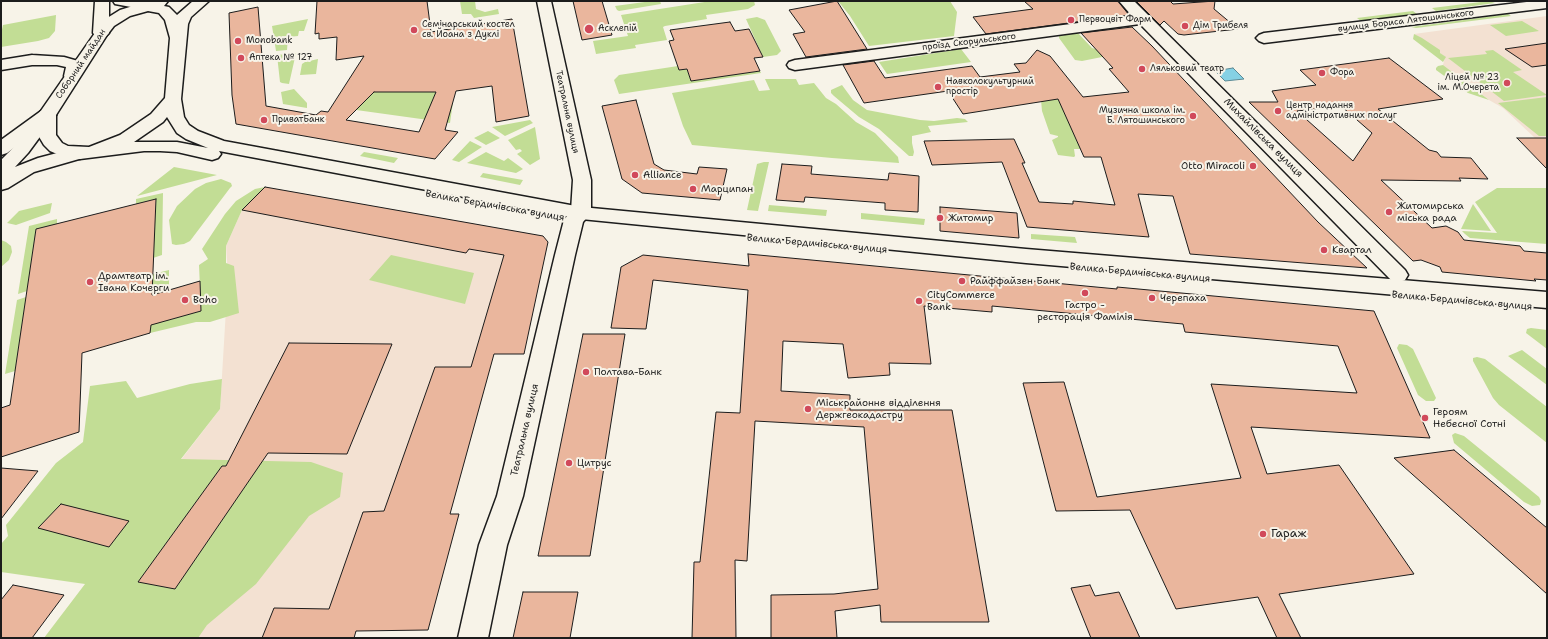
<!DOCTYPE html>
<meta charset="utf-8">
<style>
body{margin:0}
#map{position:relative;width:1548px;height:639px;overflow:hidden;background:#f7f3e8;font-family:"Shantell Sans",sans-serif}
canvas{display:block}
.frame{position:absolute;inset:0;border:2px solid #1c1c1c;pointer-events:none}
</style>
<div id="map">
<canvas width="1548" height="639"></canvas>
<div class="frame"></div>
</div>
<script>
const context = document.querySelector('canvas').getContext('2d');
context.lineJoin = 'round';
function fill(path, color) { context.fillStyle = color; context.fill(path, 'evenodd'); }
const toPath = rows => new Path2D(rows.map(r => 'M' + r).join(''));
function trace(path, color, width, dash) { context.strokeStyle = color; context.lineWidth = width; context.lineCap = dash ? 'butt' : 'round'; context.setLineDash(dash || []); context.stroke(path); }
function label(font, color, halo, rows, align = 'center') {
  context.font = font + ' "Shantell Sans",sans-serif'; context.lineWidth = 4; context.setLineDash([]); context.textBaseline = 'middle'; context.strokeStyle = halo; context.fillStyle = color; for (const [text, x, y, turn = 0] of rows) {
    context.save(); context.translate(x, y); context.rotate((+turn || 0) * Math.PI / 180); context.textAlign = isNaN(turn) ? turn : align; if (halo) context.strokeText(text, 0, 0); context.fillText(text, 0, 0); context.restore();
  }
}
fill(toPath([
 [1547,16,1547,141,1544,138,1535,138,1503,108,1489,100,1443,65,1445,57,1414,34],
 [265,187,543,236,548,242,524,354,494,354,450,514,459,514,428,630,356,631,354,638,44,638,220,409,228,276,226,246,242,210]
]), '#f3e1d2');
fill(toPath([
 [460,1,475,1,476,9,485,12,498,9,499,14,474,18,471,14,462,14],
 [652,1,660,1,661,4,619,11,617,10,615,6],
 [711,1,754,1,755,5,748,9,706,15,707,19,665,26,663,27,667,40,635,45,636,48,596,54,593,41,628,36,621,15],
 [838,1,950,1,957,12,954,36,869,46,850,16],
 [1489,1,1495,3,1436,11,1432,8],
 [1413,11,1417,14,1361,21,1357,18],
 [1508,14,1511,16,1416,28,1411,27],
 [56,15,55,31,49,38,38,41,1,47,1,34,3,25],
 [757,17,765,20,781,51,777,55,763,57,746,19],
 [308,19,304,31,299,31,298,36,288,37,287,50,276,51,272,26],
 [1522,21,1539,31,1506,36,1490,25],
 [1078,33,1092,48,1103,51,1107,56,1082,61,1075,60,1059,38,1059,36],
 [1414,34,1422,38,1440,50,1440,53,1446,57,1443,62,1413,39],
 [961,49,971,62,887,74,879,62],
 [1493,50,1522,70,1513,72,1547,95,1504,101,1448,58,1487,54,1485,51],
 [296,53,289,84,282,83,280,82,277,55],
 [318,59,316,74,300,75,302,64,305,62],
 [1443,65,1489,100,1468,93,1436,70,1436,68,1438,66],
 [678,66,679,70,687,69,691,81,760,71,761,73,619,94,614,80,619,75],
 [765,79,796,79,799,85,814,83,826,98,836,104,856,122,875,133,898,157,899,163,832,158,692,145,683,126,672,93,754,80,759,91,770,90],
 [842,85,853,100,867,110,920,120,934,121,957,118,965,119,968,122,928,126,931,132,912,136,912,143,914,152,913,156,909,156,879,129,859,117,834,96,831,93,831,90],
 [294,89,307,103,307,108,283,104,281,92],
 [348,92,436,92,433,101,453,102,450,123,349,109],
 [1068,97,1103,155,1091,157,1088,149,1074,149,1075,156,1074,157,1058,155,1052,140,1058,137,1058,136,1050,134,1042,111,1041,100],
 [1547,97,1547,136,1539,136,1498,103],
 [530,120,533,123,505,136,492,127],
 [535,127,540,159,530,165,517,154,522,151,520,149,516,150,508,140],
 [488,131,500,138,486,145,474,138],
 [470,141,482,147,459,162,452,160],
 [364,152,398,158,394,163,360,156],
 [486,152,504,161,508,158,523,169,516,173,467,163],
 [764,162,769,162,758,211,747,210,757,164],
 [174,167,217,175,137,196],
 [483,173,523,180,520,185,480,177],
 [221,179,231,183,232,186,230,188,190,241,184,244,176,245,172,244,169,220,177,206,195,189,206,183],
 [265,187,242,210,226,246,226,263,234,266,239,313,210,322,196,322,150,333,153,274,169,270,169,320,201,311,199,265,208,259,202,249,225,214,236,201,255,189],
 [1497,188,1547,188,1547,244,1470,238,1465,234,1462,231,1497,233,1475,202],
 [163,193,162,255,153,258,156,199,136,204,136,199],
 [52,203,50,213,16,225,7,223,19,211],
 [1473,204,1491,231,1461,229],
 [769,205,827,210,826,216,768,211],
 [861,213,925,219,924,225,861,219],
 [57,219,57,224,36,229,27,291,18,294,29,226],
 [1031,234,1075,237,1077,243,1031,239],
 [1,240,6,242,11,246,12,252,9,260,1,267],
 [391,255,474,273,465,304,369,280],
 [26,297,15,371,5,374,17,300],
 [1531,328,1547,330,1547,349,1526,333,1527,329],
 [1399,344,1407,345,1413,349,1436,398,1434,401,1426,401,1418,395,1397,348],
 [1522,350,1547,369,1547,385,1508,356],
 [1477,357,1485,359,1547,407,1547,443,1499,405,1493,398,1473,361,1473,358],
 [222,379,220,409,181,459,311,462,343,473,340,497,309,516,256,584,207,625,198,638,44,638,85,584,1,572,1,544,8,536,6,525,56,463,83,442,90,386,126,381,137,398,190,384],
 [222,466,255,472,175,589,138,582],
 [1455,433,1464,436,1539,497,1541,501,1540,505,1532,506,1524,502,1454,443,1452,435]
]), '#c2dd95');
const water = toPath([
 [1233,68,1244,79,1225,81,1215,71,1233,68]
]);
fill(water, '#85d1e4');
trace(water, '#5b8994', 1);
const building = toPath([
 [317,1,427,1,431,32,512,19,529,116,496,122,492,86,456,91,445,130,458,132,435,159,236,124,232,95,229,13,258,7,266,106,316,115,321,111,328,112,364,56,336,60,337,37,319,39,319,33,315,34,317,1],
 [374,92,436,92,419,132,346,120,374,92],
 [573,1,602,1,612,35,582,40,573,1],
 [837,1,867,49,806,57,793,34,805,32,789,10,837,1],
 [1024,1,1118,1,1129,15,986,34,973,17,1033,9,1024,1],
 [1136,1,1170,1,1173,4,1215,1,1214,9,1238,29,1184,35,1178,34,1164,21,1160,25,1136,1],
 [730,22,735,31,749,29,763,57,754,58,760,71,691,81,687,69,679,70,669,41,674,40,670,30,730,22],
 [1132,27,1152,46,1318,222,1367,268,1190,254,1173,196,1138,194,1149,237,1027,227,1002,162,932,165,924,141,1014,139,1025,163,1022,163,1039,202,1073,204,1073,201,1115,205,1101,157,1084,157,1058,99,963,114,948,91,864,103,843,65,874,61,885,78,972,66,980,77,1020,72,1014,64,1026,63,1037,50,1050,56,1083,97,1129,92,1109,69,1113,68,1081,33,1132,27],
 [1547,43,1547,65,1532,67,1505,49,1547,43],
 [1389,58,1443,99,1378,109,1429,150,1437,152,1441,157,1471,158,1488,179,1459,178,1461,181,1381,180,1432,228,1446,226,1458,232,1464,240,1520,246,1524,251,1547,253,1547,280,1534,279,1536,281,1442,272,1440,267,1421,260,1413,261,1249,102,1278,102,1272,91,1316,85,1300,70,1389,58],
 [1341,106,1372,133,1353,161,1297,111,1341,106],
 [636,100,654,164,664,170,697,174,699,167,727,169,720,200,642,193,622,179,602,106,636,100],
 [1517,138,1547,138,1547,169,1517,138],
 [782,164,812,166,811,174,888,180,889,173,919,176,918,212,885,210,885,203,805,197,804,202,776,200,782,164],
 [265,187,543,236,548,242,524,354,494,354,450,514,459,514,428,630,356,631,354,638,262,638,274,608,329,609,363,512,384,511,435,367,471,367,504,255,469,249,466,253,242,210,265,187],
 [156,199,152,295,200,281,201,311,151,325,150,333,82,353,79,432,1,457,1,408,10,405,36,229,156,199],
 [940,207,1017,213,1019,238,940,231,940,207],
 [748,254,1117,289,1117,287,1374,311,1430,438,1251,427,1267,474,1339,465,1414,574,1279,594,1301,638,1277,638,1258,597,1176,609,1130,510,1056,511,1023,383,1064,382,1097,497,1241,478,1211,384,1357,393,1338,346,1185,332,1183,324,992,306,992,312,924,306,931,364,889,363,890,375,848,378,843,344,783,341,781,391,850,395,850,410,952,410,989,622,881,622,880,605,835,611,837,638,771,638,771,595,834,594,878,589,864,427,755,421,747,561,735,560,736,638,692,638,694,562,700,562,716,412,740,413,748,290,653,280,646,329,611,328,621,267,643,255,749,266,748,254],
 [583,334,625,334,590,556,538,556,583,334],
 [289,343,392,344,347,454,268,453,175,589,138,582,222,466,226,466,289,343],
 [1454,450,1547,528,1547,594,1394,458,1454,450],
 [1,468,38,471,1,519,1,468],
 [61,504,129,521,109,547,38,528,61,504],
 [13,585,64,595,32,638,1,638,1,600,13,585],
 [1090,585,1095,596,1119,592,1140,638,1091,638,1071,588,1090,585],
 [523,592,578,592,570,638,513,638,523,592]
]);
fill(building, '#eab69d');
trace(building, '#1c1c1c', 1);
const minor = toPath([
 [537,1,551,1,591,180,591,213,583,222,575,255,523,496,507,545,488,638,458,638,479,545,497,496,555,255,564,220,571,211,573,180,537,1],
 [1119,1,1134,1,1405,270,1408,275,1405,280,1398,282,1391,280,1140,24,795,70,789,68,787,65,789,62,795,60,1132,16,1119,1],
 [1535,1,1547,1,1547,8,1264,43,1259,41,1256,38,1259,35,1264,33,1535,1],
 [32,55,64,57,78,61,83,68,78,79,72,81,66,79,64,76,66,67,57,65,32,65,1,70,1,60,32,55],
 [47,110,53,111,56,115,53,119,7,153,1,155,1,140,41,111,47,110]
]);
const major = toPath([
 [95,1,109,1,109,33,106,36,101,38,96,36,93,33,95,1],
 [113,1,144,1,152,3,154,6,152,9,147,10,115,4,113,1],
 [47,110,53,111,56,115,28,153,15,167,38,158,80,147,86,149,89,153,86,157,34,172,8,188,1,190,1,160,16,145,41,111,47,110]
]);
const highway = toPath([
 [149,1,168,1,164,6,169,7,177,15,193,1,209,1,191,17,188,24,181,99,184,117,189,125,198,131,224,141,581,207,1026,249,1547,292,1547,308,1026,263,581,219,219,151,221,154,218,158,212,160,177,152,160,151,144,151,80,159,64,157,50,151,44,145,38,135,38,115,104,20,120,10,149,1],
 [148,11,159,13,165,20,170,38,165,98,151,114,120,135,89,147,68,146,62,143,56,135,56,115,107,35,114,26,130,16,148,11],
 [167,117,177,133,186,139,208,148,177,142,134,142,163,122,167,117]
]);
trace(minor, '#1c1c1c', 3);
trace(major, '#1c1c1c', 3);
trace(highway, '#1c1c1c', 3);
fill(minor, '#f7f3e8');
fill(major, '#f7f3e8');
fill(highway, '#f7f3e8');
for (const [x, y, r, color] of [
 [1071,20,4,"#d1495b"],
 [1185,26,4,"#d1495b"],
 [589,29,5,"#d1495b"],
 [414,30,4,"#d1495b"],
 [238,41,4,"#d1495b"],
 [241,58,4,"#d1495b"],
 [1142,69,4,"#d1495b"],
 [1322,73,4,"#d1495b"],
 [1507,83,4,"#d1495b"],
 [938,87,4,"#d1495b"],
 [1278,111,4,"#d1495b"],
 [1193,116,4,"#d1495b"],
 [264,120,4,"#d1495b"],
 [1253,166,4,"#d1495b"],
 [635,175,4,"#d1495b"],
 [693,189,4,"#d1495b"],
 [1389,212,4,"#d1495b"],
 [940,218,4,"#d1495b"],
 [1324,250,4,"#d1495b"],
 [962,281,4,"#d1495b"],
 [90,282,4,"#d1495b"],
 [1085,293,4,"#d1495b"],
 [1152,298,4,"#d1495b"],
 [185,300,4,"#d1495b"],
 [919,301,4,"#d1495b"],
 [586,372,4,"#d1495b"],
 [808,409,4,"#d1495b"],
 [1425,418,4,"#d1495b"],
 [569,463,4,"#d1495b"],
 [1263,534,4,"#d1495b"]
]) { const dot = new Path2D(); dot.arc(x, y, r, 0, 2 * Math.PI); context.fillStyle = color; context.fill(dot); trace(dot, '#f7f3e8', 1.5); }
label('9px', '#1c1c1c', '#f7f3e8', [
 ["Первоцвіт Фарм",1079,20],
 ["Семінарський костел",422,25],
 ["св. Йоана з Дуклі",422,35],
 ["Дім Трибеля",1193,26],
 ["Асклепій",598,29],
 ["Monobank",246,41],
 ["Аптека № 127",249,58],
 ["Ляльковий театр",1150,69],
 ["Фора",1330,73],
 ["Ліцей № 23",1499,78,"right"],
 ["ім. М.Очерета",1499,88,"right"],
 ["Навколокультурний",946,82],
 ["простір",946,92],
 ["Центр надання",1286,106],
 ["адміністративних послуг",1286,116],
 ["Музична школа ім.",1185,111,"right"],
 ["Б. Лятошинського",1185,121,"right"],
 ["ПриватБанк",272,120]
], 'left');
label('9px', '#1c1c1c', '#f7f3e8', [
 ["вулиця Бориса Лятошинського",1406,21,-7],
 ["проїзд Скорульського",969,42,-7],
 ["Соборний майдан",81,64,-56],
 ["Театральна вулиця",567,112,78]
]);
label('10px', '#1c1c1c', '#f7f3e8', [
 ["Михайлівська вулиця",1263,138,45],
 ["Велика Бердичівська вулиця",495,206,10],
 ["Велика Бердичівська вулиця",817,244,5],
 ["Велика Бердичівська вулиця",1140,273,5],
 ["Велика Бердичівська вулиця",1462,301,5],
 ["Театральна вулиця",525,430,-77]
]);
label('10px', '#1c1c1c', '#f7f3e8', [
 ["Otto Miracoli",1245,166,"right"],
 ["Alliance",643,175],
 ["Марципан",701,189],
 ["Житомирська",1397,206],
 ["міська рада",1397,218],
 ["Житомир",948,218],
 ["Квартал",1332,250],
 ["Драмтеатр ім.",98,276],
 ["Івана Кочерги",98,288],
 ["Райффайзен Банк",970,281],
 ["CityCommerce",927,295],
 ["Bank",927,307],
 ["Черепаха",1160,298],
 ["Boho",193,300],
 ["Гастро -",1085,305,"center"],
 ["ресторація Фамілія",1085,317,"center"],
 ["Полтава-Банк",594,372],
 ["Міськрайонне відділення",816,403],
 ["Держгеокадастру",816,415],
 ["Героям",1433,412],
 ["Небесної Сотні",1433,424],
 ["Цитрус",577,463]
], 'left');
label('12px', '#1c1c1c', '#f7f3e8', [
 ["Гараж",1271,534]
], 'left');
</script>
